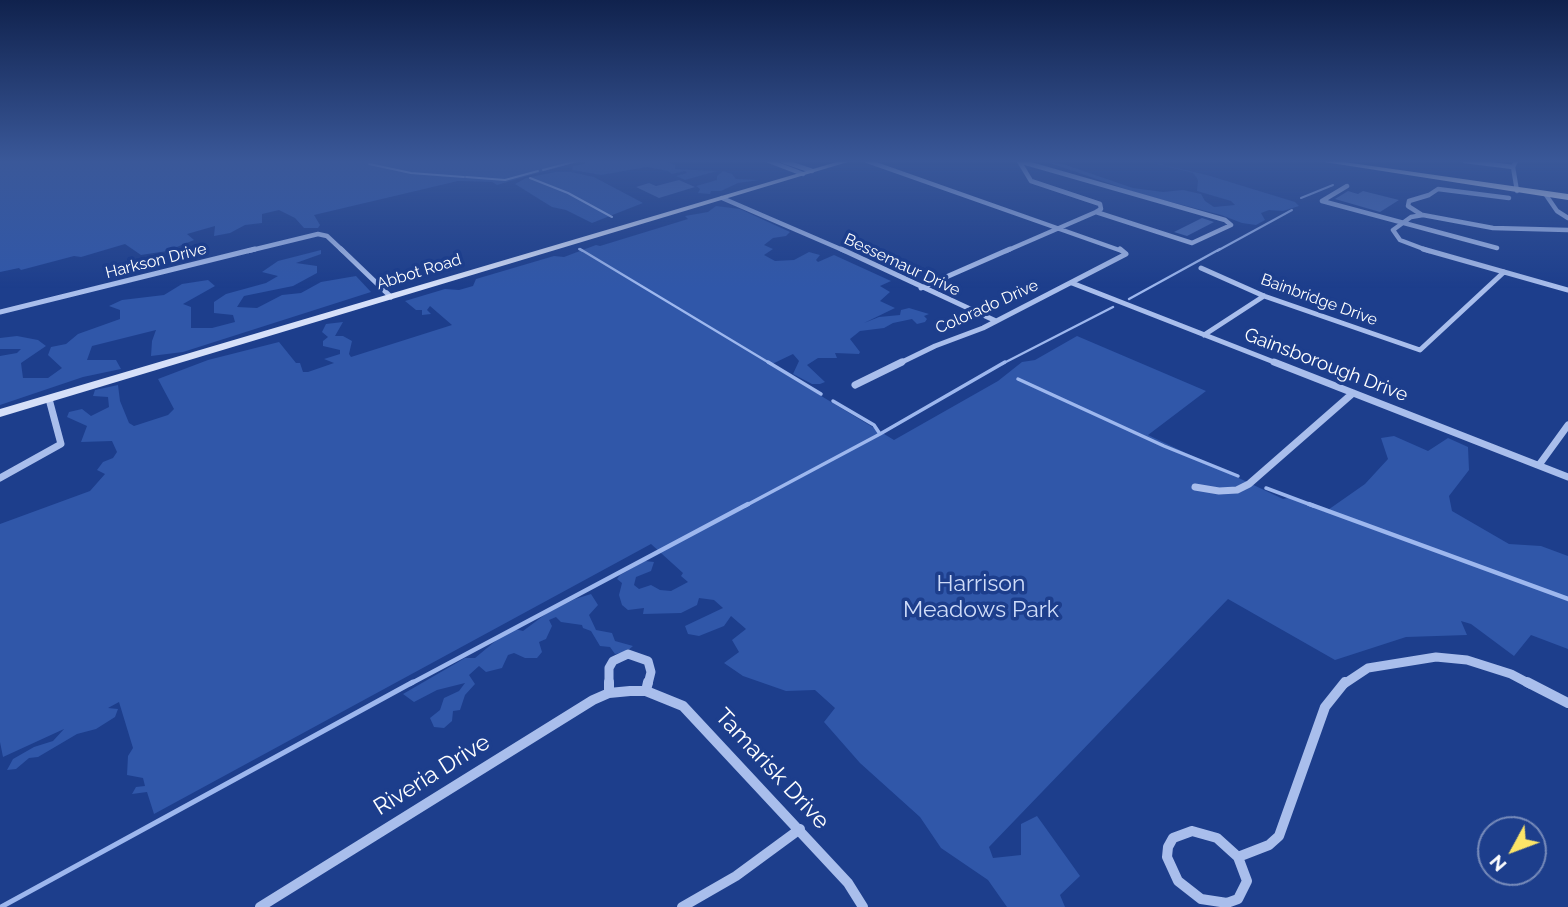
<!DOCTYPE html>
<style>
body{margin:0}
#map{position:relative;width:1568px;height:907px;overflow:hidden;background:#1d3e8c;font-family:Raleway,sans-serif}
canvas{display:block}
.north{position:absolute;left:1477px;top:816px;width:70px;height:70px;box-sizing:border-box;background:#1d3e8c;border:2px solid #778bba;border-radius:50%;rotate:229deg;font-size:19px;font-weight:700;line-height:28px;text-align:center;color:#fff}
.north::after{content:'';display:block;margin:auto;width:24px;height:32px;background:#fce568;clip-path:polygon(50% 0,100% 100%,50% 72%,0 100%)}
</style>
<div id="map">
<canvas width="1568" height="907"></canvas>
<div class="north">N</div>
</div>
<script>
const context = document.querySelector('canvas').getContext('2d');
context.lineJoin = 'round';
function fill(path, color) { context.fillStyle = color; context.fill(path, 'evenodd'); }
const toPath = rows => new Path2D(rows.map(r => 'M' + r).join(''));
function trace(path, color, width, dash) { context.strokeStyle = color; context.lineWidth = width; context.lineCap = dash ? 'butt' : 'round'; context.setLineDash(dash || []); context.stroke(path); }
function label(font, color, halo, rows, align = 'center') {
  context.font = font + ' Raleway,sans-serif'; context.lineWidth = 7; context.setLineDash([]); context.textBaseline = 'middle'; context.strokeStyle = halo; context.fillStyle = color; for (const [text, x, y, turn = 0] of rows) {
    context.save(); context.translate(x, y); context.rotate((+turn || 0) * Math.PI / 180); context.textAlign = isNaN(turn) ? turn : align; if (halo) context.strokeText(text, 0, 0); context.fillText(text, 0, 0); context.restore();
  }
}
fill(toPath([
 [0,161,580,161,497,185,492,182,458,181,314,215,320,225,318,228,304,228,295,218,279,210,262,214,262,223,245,225,230,233,214,236,215,226,187,234,194,240,167,251,141,255,125,244,81,257,74,256,21,270,19,268,0,272],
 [585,161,664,161,675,165,675,169,717,171,685,180,676,176,687,173,685,171,672,174,668,171,647,167,601,175,572,170,573,166,585,164],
 [1146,161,1207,175,1295,202,1299,206,1283,211,1269,210,1261,213,1265,220,1256,225,1242,223,1221,215,1140,194,1047,162,1066,165,1133,188,1163,192,1183,190,1201,194,1205,201,1214,207,1235,205,1231,201,1197,191,1198,180,1193,173],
 [723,171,732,174,736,179,760,180,738,183,721,191,711,191,710,194,698,193,700,189,696,186,717,180,717,176],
 [555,172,571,172,594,177,643,203,592,223,566,210,552,207,515,184,526,178],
 [716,206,740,209,790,232,786,236,773,238,764,245,773,249,764,255,775,261,794,260,809,252,820,255,816,260,818,262,834,255,891,281,880,286,890,292,880,301,895,308,864,323,879,317,900,315,901,310,909,308,929,314,924,316,927,319,925,322,917,324,912,319,893,323,884,328,860,331,850,339,860,352,859,354,835,353,837,358,818,358,807,365,825,382,820,384,812,384,793,374,799,361,793,354,770,365,894,440,998,381,1022,362,1035,360,1077,336,1206,391,1148,435,1283,499,1292,497,1325,512,1365,484,1388,459,1381,438,1394,436,1428,451,1448,438,1468,447,1469,470,1449,496,1452,511,1509,544,1541,546,1568,556,1568,649,1531,635,1514,656,1471,624,1461,621,1467,635,1406,637,1335,660,1228,599,989,847,993,858,1021,855,1021,824,1037,816,1080,876,1060,895,1065,907,1007,907,988,880,941,848,920,817,860,763,824,722,835,708,815,690,786,691,743,676,724,663,739,652,732,640,746,629,731,616,724,626,699,636,688,634,685,626,723,608,714,600,699,598,697,605,681,613,643,614,644,608,628,610,622,605,619,595,622,583,617,579,620,575,645,561,654,562,651,571,636,577,634,585,639,589,651,585,660,590,671,591,688,582,681,576,683,573,651,544,154,814,147,792,132,794,136,787,145,786,143,778,127,775,128,756,133,748,119,702,108,708,118,709,115,717,96,729,77,734,38,757,29,758,16,769,7,770,13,759,34,747,53,741,64,729,3,757,0,742,0,524,90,491,105,474,97,470,103,462,113,458,117,452,112,441,81,442,87,426,67,417,69,412,82,409,91,416,109,407,108,397,93,396,95,390,118,385,120,401,129,423,134,426,168,415,174,409,158,379,208,360,279,342,296,363,300,363,303,372,308,372,334,363,324,359,340,354,340,350,323,346,323,341,328,337,322,332,326,324,343,322,335,336,343,336,352,341,349,354,351,357,452,325,430,306,427,310,431,314,422,315,422,310,416,310,405,301,445,289,459,290,473,286,476,279,554,256,564,257,596,245,600,246,688,219,685,216,708,212],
 [321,250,321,254,296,263,317,266,317,273,293,286,244,296,237,307,257,308,282,295,301,293,321,282,356,276,371,292,183,352,151,356,152,341,156,330,92,346,87,360,116,360,121,369,83,377,0,405,0,356,17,353,21,349,0,349,0,338,17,336,38,340,46,346,21,363,23,378,48,378,62,368,48,355,51,347,66,344,78,334,120,319,120,310,109,306,122,300,164,295,182,284,208,280,215,286,183,304,191,307,191,328,212,328,235,322,233,315,214,313,214,302,226,294,266,283,278,276,262,272,278,261],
 [591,594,598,605,589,615,596,630,612,633,615,641,633,646,626,652,615,654,610,647,600,646,591,631,583,628,582,625,561,622,556,617,549,620,552,626,546,639,539,642,542,652,537,658,525,658,514,653,508,655,502,668,486,672,479,666,469,675,475,684,465,695,460,710,453,711,452,721,444,728,434,727,430,718,440,710,444,698,459,691,465,683,437,690,414,702,403,694,465,658,475,658,511,628,523,631,547,613,575,599]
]), '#3057a9');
trace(toPath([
 [369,164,411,173,464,177],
 [543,170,577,161],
 [466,177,505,180,538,171],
 [530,178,568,193,612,217],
 [1301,198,1333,185],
 [579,249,583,251],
 [1217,251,1292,210]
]), '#9db7ee', 2);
trace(toPath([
 [580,249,771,364],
 [1129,299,1220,249],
 [1002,364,1113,307]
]), '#9db7ee', 2.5);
trace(toPath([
 [768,362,821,394],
 [1018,379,1164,446,1238,476],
 [880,434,1005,362],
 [1266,488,1314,506],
 [745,506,880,434,874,425,833,401]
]), '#9db7ee', 3.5);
trace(toPath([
 [1309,504,1568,599],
 [410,684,748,504]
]), '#9db7ee', 4.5);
trace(toPath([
 [1,907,413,682]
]), '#9db7ee', 5);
fill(toPath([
 [679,180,695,187,659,198,636,187,649,183,656,186],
 [1348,191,1358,194,1363,191,1399,200,1380,212,1335,199],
 [1202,218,1214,222,1187,236,1174,232]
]), '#4568b3');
trace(toPath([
 [769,161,803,174],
 [783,161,812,171],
 [867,161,1122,251],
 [1019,161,1225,220,1231,225,1192,243,1096,212],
 [1019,161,1031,181,1100,204,1101,209,1096,212],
 [1465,161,1513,167],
 [1516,161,1513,167,1517,191],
 [1347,186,1322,201,1497,248],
 [1546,195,1557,211,1568,218],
 [722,198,845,251],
 [1422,215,1408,206,1409,201,1429,195,1438,189,1509,198],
 [248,251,318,234,327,236,343,251],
 [1006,251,1096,212],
 [1429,251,1400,240,1393,230,1411,217,1423,215,1493,228,1568,230]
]), '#a9beec', 4.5);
trace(toPath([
 [341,249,391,297],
 [841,249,996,321],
 [1423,249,1568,290],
 [1201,268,1264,296,1420,350,1504,272],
 [1072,283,1279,364],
 [921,288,1010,249],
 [0,312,255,249],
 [1204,335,1264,296],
 [898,364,935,346,983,328,1126,254,1120,249]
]), '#a9beec', 5);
trace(toPath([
 [1274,362,1568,477],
 [855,385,902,362],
 [1539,465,1568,425],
 [0,478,61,444,49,399],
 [1195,487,1219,491,1237,490,1249,484,1353,393]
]), '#a9beec', 7);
trace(toPath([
 [609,684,609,668,613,661,628,654,648,661,651,672,648,684],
 [1344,684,1368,668,1436,657,1467,660,1511,674,1530,684]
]), '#a9beec', 9);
trace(toPath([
 [609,682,609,693],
 [1527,682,1568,703],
 [646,691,648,682],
 [1192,831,1217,838,1238,857,1247,881,1238,899,1227,903,1201,899,1178,881,1167,857,1168,847,1173,838,1192,831],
 [1238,857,1269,845,1279,836,1325,707,1345,682],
 [260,907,593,700,609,693,630,691,646,691,683,706,848,883,863,907],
 [682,907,736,876,800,829]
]), '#a9beec', 10);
fill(toPath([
 [840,161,851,161,0,417,0,409,840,161]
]), '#d6e0f9');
fill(toPath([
 [1318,161,1337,161,1568,194,1568,200,1318,161]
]), '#eff3ff');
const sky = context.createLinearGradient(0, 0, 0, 288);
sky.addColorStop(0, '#10224d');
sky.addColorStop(0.56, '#3a5899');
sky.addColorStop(1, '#3a589900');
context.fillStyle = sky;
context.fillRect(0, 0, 1568, 288);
label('16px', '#fff', '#1d3e8c', [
 ["Harkson Drive",156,261,-14],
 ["Bessemaur Drive",902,265,25],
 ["Abbot Road",419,272,-17],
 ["Bainbridge Drive",1319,300,20],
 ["Colorado Drive",987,307,-24]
]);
label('19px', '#fff', '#1d3e8c', [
 ["Gainsborough Drive",1326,365,21]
]);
label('23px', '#cfdcf9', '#1d3e8c', [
 ["Harrison",981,584],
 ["Meadows Park",981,610]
]);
label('23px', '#fff', '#1d3e8c', [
 ["Tamarisk Drive",772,769,47],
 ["Riveria Drive",432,775,-32]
]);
</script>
